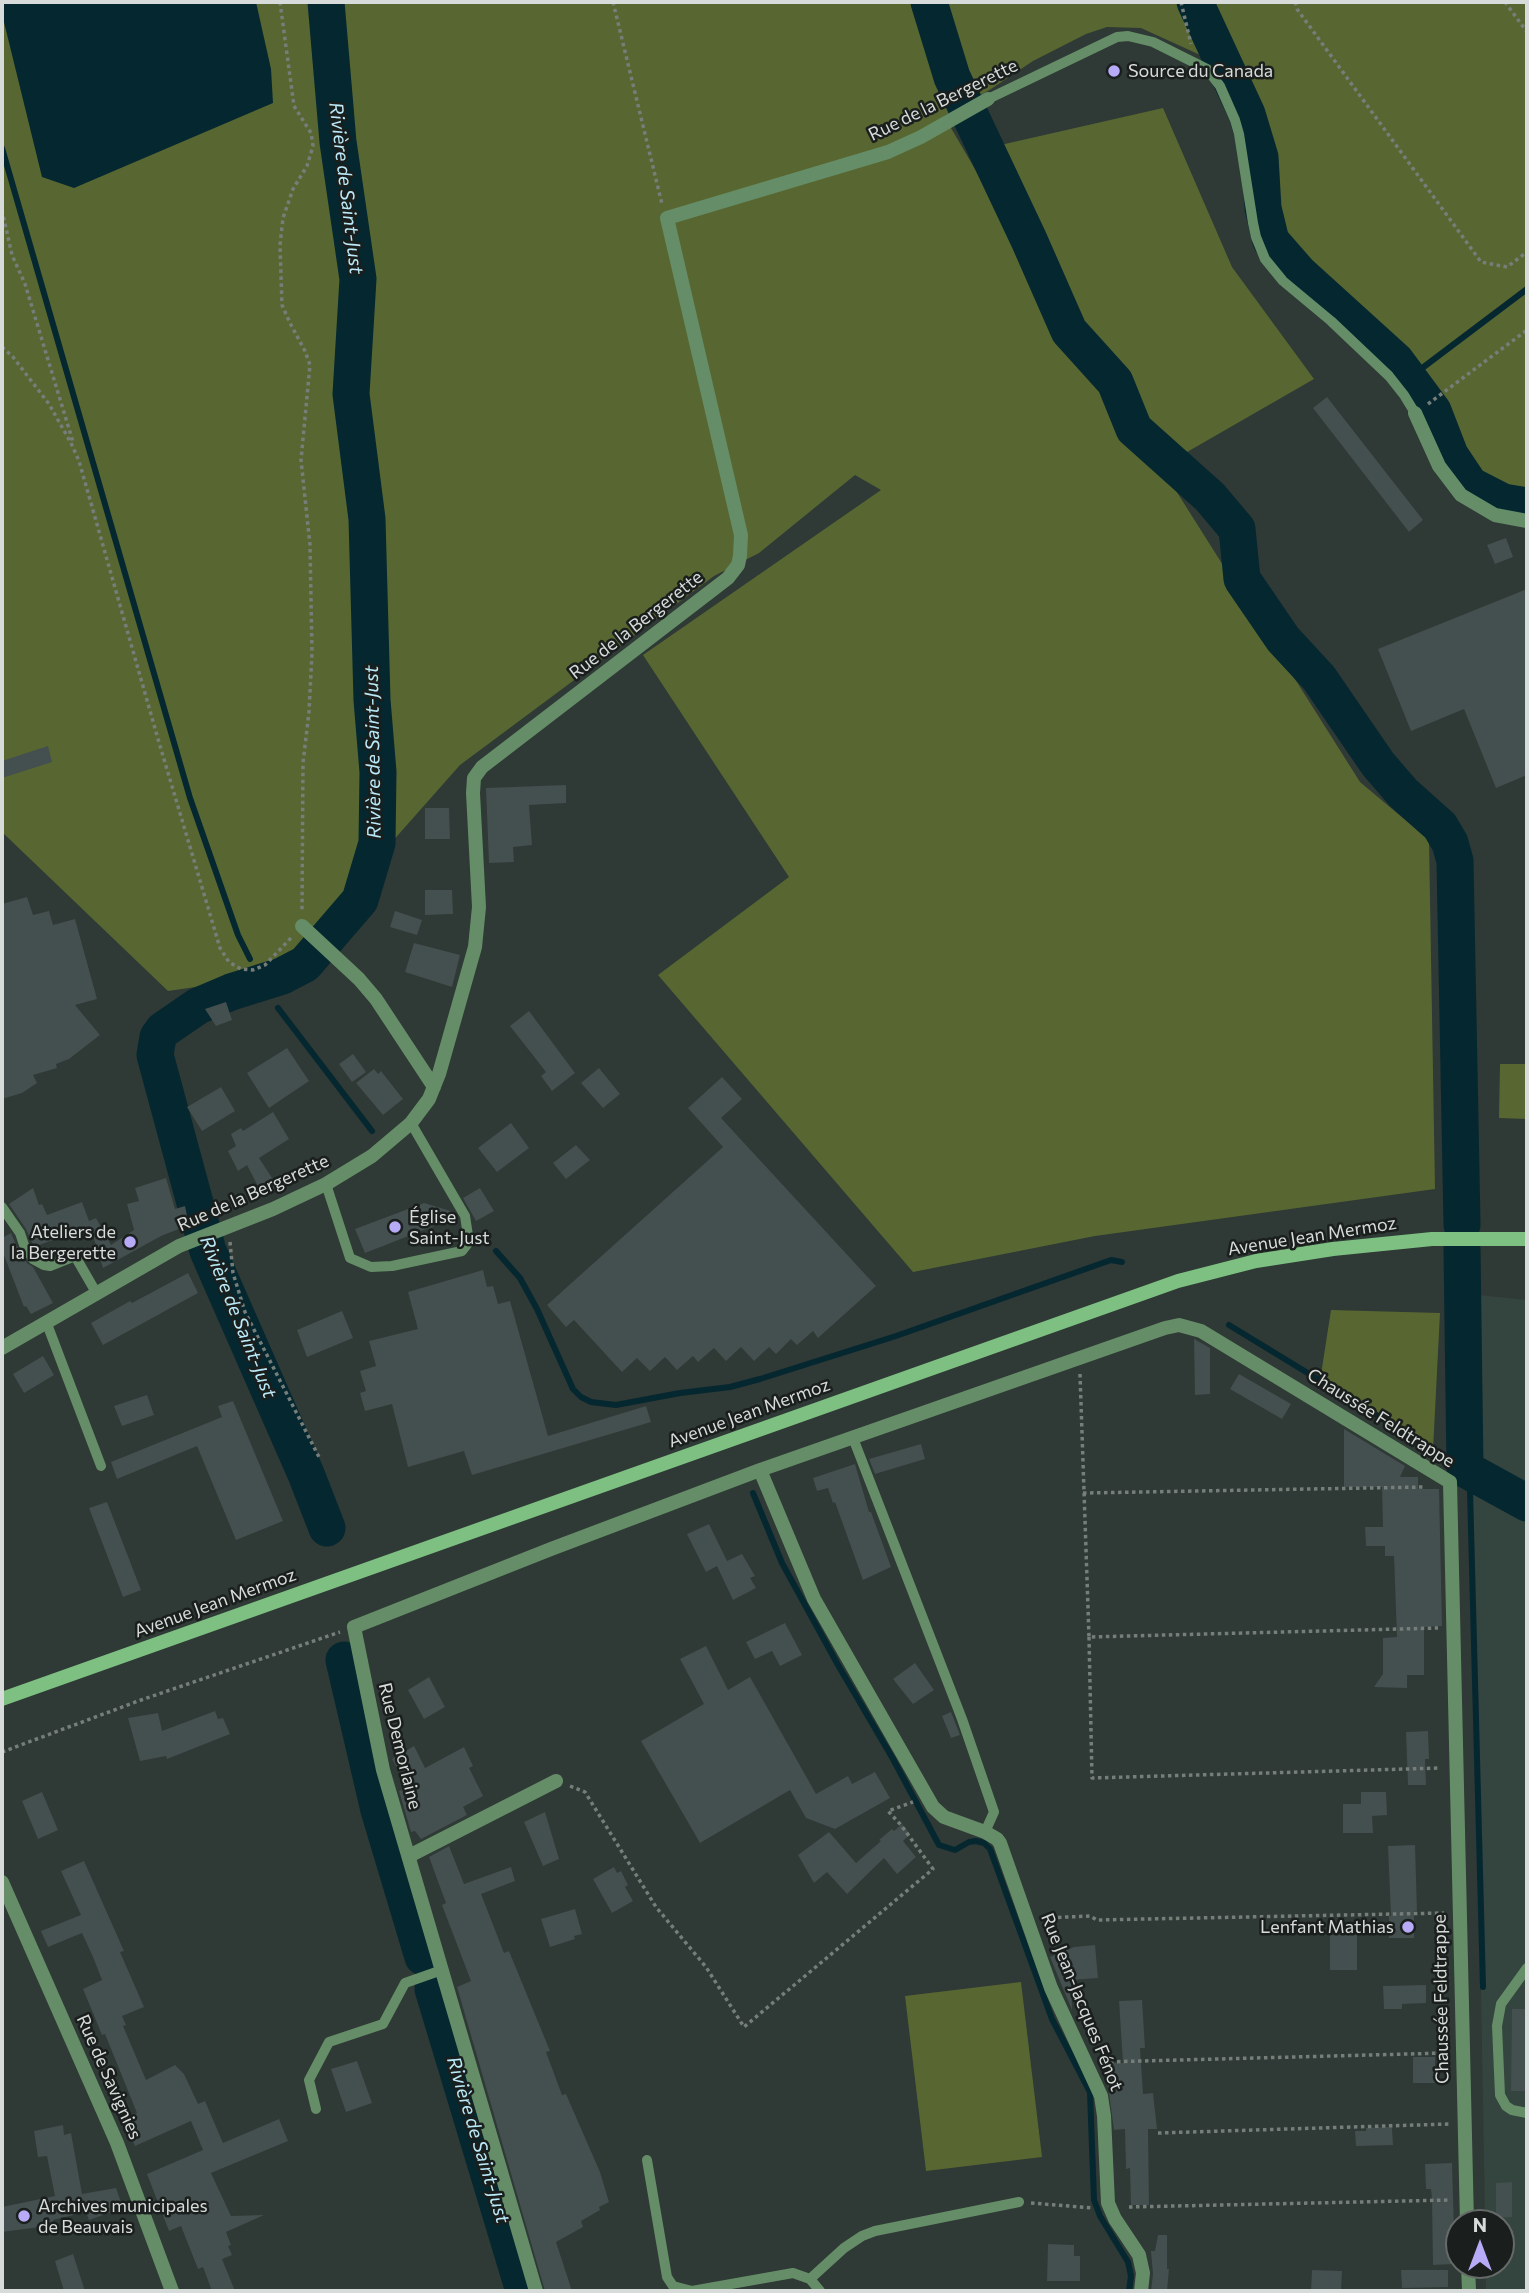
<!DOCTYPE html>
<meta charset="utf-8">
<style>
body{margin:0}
#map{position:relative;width:1529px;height:2293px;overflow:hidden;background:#2f3935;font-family:Commissioner,sans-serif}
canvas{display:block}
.frame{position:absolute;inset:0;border:4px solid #d7dcda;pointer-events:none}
.north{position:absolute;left:1445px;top:2209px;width:70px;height:70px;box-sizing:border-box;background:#1a1f1d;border:2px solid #666b69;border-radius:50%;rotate:0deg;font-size:19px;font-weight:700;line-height:28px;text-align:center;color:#d7dcda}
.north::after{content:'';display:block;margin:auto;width:24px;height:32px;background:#b7abf8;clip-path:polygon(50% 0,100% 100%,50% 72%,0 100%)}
</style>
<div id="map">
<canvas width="1529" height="2293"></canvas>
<div class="frame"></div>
<div class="north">N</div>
</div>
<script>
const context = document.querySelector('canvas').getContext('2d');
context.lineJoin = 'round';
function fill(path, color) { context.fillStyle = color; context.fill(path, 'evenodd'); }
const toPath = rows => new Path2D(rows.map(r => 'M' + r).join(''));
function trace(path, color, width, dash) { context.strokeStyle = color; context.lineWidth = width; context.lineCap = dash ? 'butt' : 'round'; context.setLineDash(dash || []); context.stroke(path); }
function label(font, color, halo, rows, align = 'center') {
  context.font = font + ' Commissioner,sans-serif'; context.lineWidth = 5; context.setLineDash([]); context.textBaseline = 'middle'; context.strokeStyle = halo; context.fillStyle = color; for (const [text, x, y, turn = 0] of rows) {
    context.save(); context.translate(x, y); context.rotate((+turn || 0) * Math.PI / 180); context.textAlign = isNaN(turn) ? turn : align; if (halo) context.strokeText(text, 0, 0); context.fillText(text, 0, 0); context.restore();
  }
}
fill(toPath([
 [1469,1294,1527,1300,1527,2291,1486,2291,1486,2265,1501,2265,1501,2223,1485,2223]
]), '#34443e');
fill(toPath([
 [2,2,1527,2,1527,513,1498,509,1464,487,1444,457,1424,417,1390,369,1337,316,1292,277,1272,254,1261,226,1244,132,1233,89,1220,64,1141,28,1107,27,1086,34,1033,61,991,89,944,116,1010,229,1070,348,996,146,1163,108,1232,267,1314,379,1161,467,1360,782,1429,840,1435,1189,1095,1236,913,1272,658,975,789,877,643,655,881,490,855,475,759,553,714,576,460,765,291,956,250,979,168,991,2,832],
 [1500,1064,1527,1064,1527,1119,1499,1118],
 [1331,1310,1440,1313,1433,1450,1320,1381],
 [1021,1982,1042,2157,926,2171,905,1996]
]), '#586731');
fill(toPath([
 [2,2,256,2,271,69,273,103,74,188,42,177,2,14]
]), '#052730');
trace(toPath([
 [2,148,190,798,238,935,250,959],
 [1409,378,1527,289],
 [278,1008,372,1131],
 [496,1251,520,1278,537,1309,573,1389,581,1397,591,1402,616,1405,680,1393,730,1387,760,1379,896,1336,1111,1260,1122,1262],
 [1229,1325,1465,1469,1470,1490,1483,1987],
 [753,1493,782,1563,838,1665,893,1759,939,1845,955,1850,969,1842,976,1841,984,1843,990,1849,1052,2019,1090,2092,1094,2200,1100,2216,1128,2262,1131,2276,1129,2291]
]), '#052730', 6);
trace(toPath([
 [326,2,338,142,358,279,351,394,367,519,372,700,378,772,377,843,360,900,305,964,282,976,231,992,198,1006,163,1030,158,1037,155,1055,208,1251,306,1474,327,1528],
 [929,2,952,77,1029,240,1069,331,1115,382,1134,429,1210,497,1237,529,1242,579,1283,639,1319,678,1378,764,1403,793,1440,826,1450,843,1455,861,1462,1225],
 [1195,2,1247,114,1260,157,1263,208,1271,241,1299,273,1396,361,1433,411,1450,455,1470,485,1503,502,1527,506],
 [1462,1249,1465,1469,1527,1503],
 [344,1660,379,1810,423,1957],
 [433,1989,524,2291]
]), '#052730', 37);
fill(toPath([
 [1327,397,1423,520,1409,532,1313,408],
 [1506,538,1513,557,1495,564,1487,545],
 [1527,589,1527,775,1496,788,1464,709,1411,731,1378,649],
 [48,746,52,762,2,778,2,761],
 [566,785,566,803,529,805,532,845,513,847,514,862,489,863,486,788],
 [425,808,449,808,450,839,425,839],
 [425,890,452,890,453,914,425,915],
 [27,897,33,915,49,911,53,925,75,919,97,999,75,1005,100,1035,69,1059,56,1064,57,1068,33,1075,37,1083,22,1093,2,1099,2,904],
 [395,911,422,920,417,935,390,927],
 [414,943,460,955,452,987,405,972],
 [226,1002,232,1020,216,1026,205,1009],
 [529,1011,575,1073,552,1091,541,1076,546,1072,510,1026],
 [287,1048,309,1081,269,1108,247,1073],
 [353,1054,366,1072,352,1082,339,1064],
 [599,1068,620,1094,603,1108,581,1083],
 [374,1069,378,1074,381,1071,403,1099,383,1115,356,1083],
 [722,1077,742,1099,721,1118,876,1286,818,1338,813,1331,797,1345,791,1339,776,1354,769,1347,754,1361,741,1347,726,1361,714,1348,698,1362,693,1356,677,1370,665,1357,650,1371,637,1358,622,1372,574,1320,566,1327,547,1305,723,1147,688,1108],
 [221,1087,235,1111,202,1131,187,1107],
 [273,1112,289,1139,259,1158,278,1187,262,1194,247,1165,238,1171,228,1151,236,1146,231,1134,241,1128,243,1131],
 [511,1123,529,1148,497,1172,478,1148],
 [576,1145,590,1160,566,1179,553,1163],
 [166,1178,175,1209,185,1206,189,1225,161,1236,103,1268,90,1226,34,1247,26,1229,9,1204,33,1188,39,1205,42,1204,47,1215,82,1202,89,1221,96,1218,111,1245,134,1230,127,1204,139,1201,135,1188],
 [480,1188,494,1211,476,1221,463,1198],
 [424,1203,454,1212,438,1218,434,1226,365,1253,355,1229],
 [11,1233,18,1249,27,1263,33,1267,53,1303,31,1314,26,1306,24,1307,2,1250,2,1238],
 [483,1270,487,1287,493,1286,498,1304,510,1301,548,1436,646,1406,651,1422,472,1475,464,1451,408,1467,392,1404,365,1411,360,1393,366,1391,360,1371,376,1366,369,1341,418,1329,408,1292],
 [188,1273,198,1293,103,1345,91,1323,130,1301,132,1303],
 [342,1311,353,1338,307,1357,297,1330],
 [1194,1339,1210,1348,1210,1394,1195,1395],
 [43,1356,54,1375,24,1393,13,1374],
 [1239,1374,1291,1404,1282,1419,1230,1389],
 [147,1395,154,1415,122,1426,114,1406],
 [233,1401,283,1521,236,1540,197,1446,117,1479,111,1462,222,1417,218,1406],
 [1344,1429,1405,1466,1400,1477,1418,1477,1418,1489,1439,1489,1442,1626,1424,1627,1424,1675,1407,1675,1407,1688,1374,1687,1383,1674,1383,1638,1397,1637,1394,1556,1385,1556,1385,1546,1366,1546,1365,1527,1383,1527,1382,1487,1344,1487],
 [921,1444,925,1459,875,1474,869,1459],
 [855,1464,869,1512,871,1512,891,1567,863,1580,835,1502,833,1503,828,1488,817,1491,813,1478],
 [107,1502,141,1590,123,1597,89,1508],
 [709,1524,727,1561,742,1554,755,1576,750,1578,756,1588,733,1600,717,1566,706,1572,687,1534],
 [785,1623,802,1655,780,1666,772,1651,755,1659,746,1642],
 [706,1646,728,1690,750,1677,816,1794,848,1776,852,1784,875,1772,890,1798,835,1829,806,1818,790,1790,700,1843,641,1741,704,1704,680,1659],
 [915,1663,934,1690,913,1704,893,1679],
 [429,1677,445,1707,424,1719,408,1690],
 [215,1711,218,1719,223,1718,230,1734,167,1759,166,1756,140,1761,128,1718,158,1713,162,1731],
 [951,1712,960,1735,951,1738,942,1716],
 [1428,1731,1429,1759,1425,1759,1426,1785,1408,1785,1406,1732],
 [414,1746,425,1768,464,1747,473,1766,469,1768,483,1796,463,1807,467,1815,421,1839,415,1831,411,1832,399,1791,408,1787,392,1759],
 [42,1792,58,1830,38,1839,22,1801],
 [1361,1792,1386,1792,1387,1815,1372,1816,1373,1833,1343,1833,1343,1804,1361,1804],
 [545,1812,559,1859,543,1866,524,1822],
 [902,1824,910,1834,903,1841,916,1857,897,1874,884,1858,847,1894,827,1872,814,1883,798,1855,829,1832,856,1863,881,1841,879,1840,892,1829,894,1831],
 [1415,1845,1417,1911,1414,1911,1414,1938,1389,1938,1389,1916,1391,1916,1388,1846],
 [449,1846,464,1884,511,1867,515,1881,481,1894,504,1953,509,1951,550,2051,546,2052,562,2095,566,2094,569,2101,600,2172,609,2202,599,2207,600,2210,581,2221,583,2227,556,2242,572,2291,545,2291,457,1987,471,1981,442,1905,446,1903,429,1857],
 [84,1861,124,1951,120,1952,144,2007,122,2016,126,2025,123,2026,146,2080,175,2065,184,2074,198,2104,205,2101,223,2143,279,2119,288,2141,211,2173,231,2216,264,2215,226,2232,231,2245,228,2246,232,2255,222,2259,235,2291,212,2291,203,2267,198,2269,181,2226,169,2231,147,2174,203,2150,191,2121,135,2146,123,2119,137,2113,105,2034,102,2035,83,1989,102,1980,93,1957,82,1933,48,1947,41,1931,81,1915,61,1871],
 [614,1867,617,1873,621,1871,628,1885,625,1887,633,1901,612,1913,593,1879],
 [575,1909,582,1934,574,1936,575,1939,550,1947,541,1919],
 [1357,1934,1357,1970,1330,1970,1330,1935],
 [1095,1945,1098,1978,1071,1980,1072,2010,1050,1957,1074,1947],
 [1426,1985,1426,2003,1402,2004,1402,2009,1384,2009,1383,1986],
 [1142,2000,1145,2048,1140,2048,1143,2094,1153,2093,1157,2129,1148,2129,1149,2205,1131,2205,1130,2168,1126,2169,1125,2129,1114,2130,1105,2063,1123,2063,1119,2001],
 [1512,2009,1527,2009,1527,2091,1511,2091],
 [1413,2057,1435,2057,1435,2083,1413,2083],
 [357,2061,372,2103,346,2112,331,2069],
 [63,2125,64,2135,71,2133,82,2194,116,2188,123,2208,89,2220,86,2212,53,2220,55,2225,2,2232,2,2207,55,2196,47,2156,38,2157,34,2131],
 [1392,2127,1393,2145,1356,2146,1355,2131,1366,2131,1366,2128],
 [1452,2163,1455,2264,1433,2265,1432,2199,1431,2189,1426,2189,1425,2164],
 [1512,2182,1512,2217,1496,2218,1496,2183],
 [1158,2235,1167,2235,1167,2269,1169,2269,1167,2291,1151,2291,1153,2274,1151,2251,1155,2251],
 [1048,2244,1074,2245,1074,2256,1080,2256,1080,2281,1047,2281],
 [73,2254,85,2291,64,2291,55,2261],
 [1312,2270,1342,2271,1341,2291,1311,2291],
 [1401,2270,1448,2270,1448,2287,1402,2288]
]), '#444f4f');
trace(toPath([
 [280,2,294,106,311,133,313,146,307,166,293,189,283,218,280,245,282,305,290,323,305,351,310,365,301,460,310,545,312,653,309,712,303,763,302,910],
 [613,2,662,204],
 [1181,2,1191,44],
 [1295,2,1297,9,1481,262,1507,267,1527,252],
 [1505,2,1527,32],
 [2,210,12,255,25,284,73,442],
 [2,347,13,357,49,404,71,443,79,461,158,739,220,948,229,962,241,969,253,970,265,965,291,938],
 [1428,404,1527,330],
 [230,1242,233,1273,245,1312,320,1459],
 [1080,1374,1089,1637,1438,1628],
 [1083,1493,1424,1487],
 [1089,1637,1092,1778,1440,1768],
 [2,1752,141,1700,340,1632],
 [570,1786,585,1792,656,1907,706,1967,744,2027,933,1869,901,1825,888,1811,913,1802],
 [1044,1918,1090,1916,1097,1920,1444,1913],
 [1103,2062,1446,2053],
 [1158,2133,1449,2124],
 [1031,2203,1093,2208],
 [1129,2207,1450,2200]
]), '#767e7a', 3.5, [3.5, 3.5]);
trace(toPath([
 [988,99,1117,37,1128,36,1153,42,1207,69,1220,86,1235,120,1239,134,1253,223,1256,237,1265,259,1283,281,1331,321,1389,376,1404,395,1415,413],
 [326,1184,350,1258,371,1267,392,1266,462,1251,469,1242,465,1216,411,1123],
 [2,1207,20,1233,24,1245,33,1259,44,1265,50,1266,75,1256,97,1294],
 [47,1324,101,1466],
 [853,1438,962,1719,994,1812,985,1832],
 [1527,1968,1501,2004,1497,2026,1500,2095,1506,2106,1512,2110,1527,2113],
 [316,2109,309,2080,329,2042,383,2024,405,1983,442,1970],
 [647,2160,667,2277,673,2286,692,2291,793,2273,810,2279,820,2291],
 [810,2279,844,2248,862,2236,875,2231,1019,2202]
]), '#658e68', 10);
trace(toPath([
 [1415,413,1439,466,1461,495,1495,515,1527,521],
 [302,926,359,979,376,999,434,1087],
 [2,1348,179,1246,273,1209,326,1184,372,1156,411,1123,429,1099,439,1074,475,947,479,907,473,793,474,778,482,767,728,578,738,565,740,556,741,535,667,218,888,152,921,137,988,99],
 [760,1470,814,1599,933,1807,944,1817,985,1832,997,1839,1000,1843,1051,1988,1101,2096,1104,2116,1108,2203,1115,2219,1139,2255,1143,2273,1141,2291],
 [409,1856,556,1781],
 [1468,2265,1469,2291],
 [536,2291,383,1770,354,1627,551,1549,760,1470,1165,1328,1179,1325,1201,1331,1450,1482,1467,2223]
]), '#658e68', 14);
trace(toPath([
 [2,1882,117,2143,172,2291]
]), '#658e68', 14);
trace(toPath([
 [2,1699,1178,1281,1256,1261,1333,1249,1432,1239,1527,1239]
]), '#7dc082', 14);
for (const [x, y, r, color] of [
 [1114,71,7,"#b7abf8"],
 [395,1227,7,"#b7abf8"],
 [130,1242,7,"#b7abf8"],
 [1408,1927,7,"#b7abf8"],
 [24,2216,7,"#b7abf8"]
]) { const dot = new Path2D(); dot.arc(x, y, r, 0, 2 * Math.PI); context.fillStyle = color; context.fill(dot); trace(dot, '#1a1f1d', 2.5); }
label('18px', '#d7dcda', '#1a1f1d', [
 ["Source du Canada",1128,71],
 ["Église",409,1217],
 ["Saint-Just",409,1238],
 ["Ateliers de",116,1232,"right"],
 ["la Bergerette",116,1253,"right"],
 ["Lenfant Mathias",1394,1927,"right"],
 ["Archives municipales",38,2206],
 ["de Beauvais",38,2227]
], 'left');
label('18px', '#d7dcda', '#1a1f1d', [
 ["Rue de la Bergerette",943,100,-26],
 ["Rue de la Bergerette",636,625,-38],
 ["Rue de la Bergerette",253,1193,-24],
 ["Avenue Jean Mermoz",1312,1236,-9],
 ["Avenue Jean Mermoz",749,1413,-20],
 ["Chaussée Feldtrappe",1381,1418,32],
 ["Avenue Jean Mermoz",215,1603,-20],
 ["Rue Demorlaine",400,1746,76],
 ["Chaussée Feldtrappe",1441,1999,-91],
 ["Rue Jean-Jacques Fénot",1082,2002,68],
 ["Rue de Savignies",109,2077,66]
]);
label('italic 19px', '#baeaf9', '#1a1f1d', [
 ["Rivière de Saint-Just",346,188,83],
 ["Rivière de Saint-Just",373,752,-91],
 ["Rivière de Saint-Just",238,1317,68],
 ["Rivière de Saint-Just",478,2140,73]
]);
</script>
